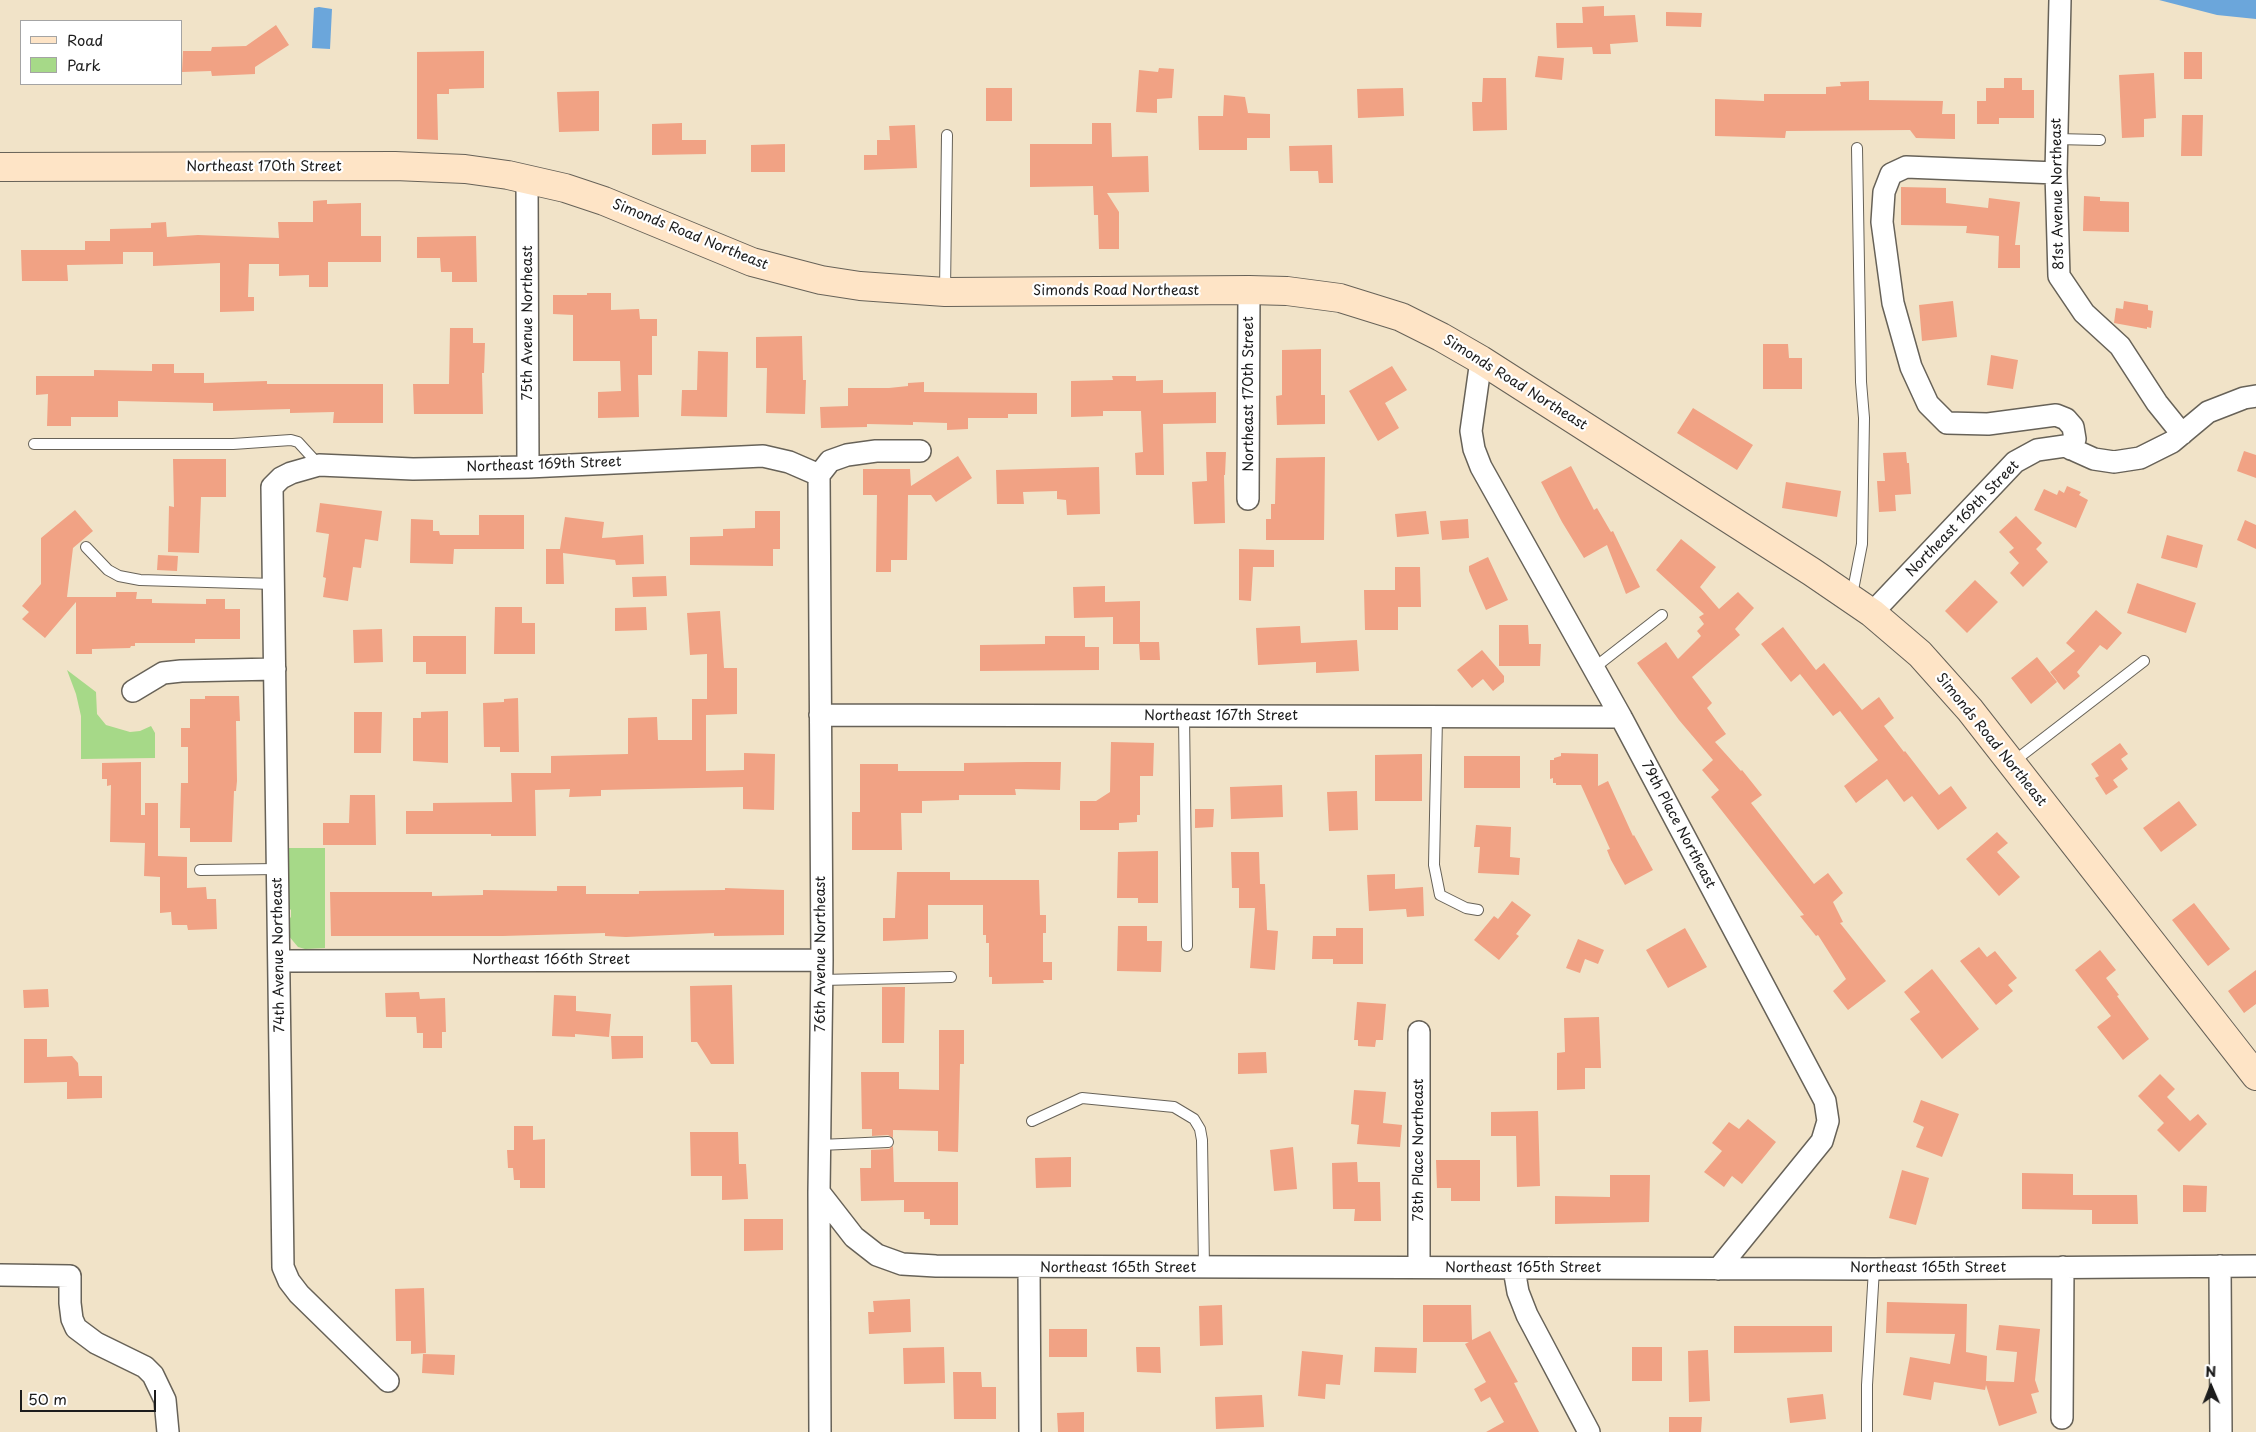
<!DOCTYPE html>
<style>
body{margin:0}
#map{position:relative;width:2256px;height:1432px;overflow:hidden;background:#f1e3c8;font-family:"Playpen Sans",sans-serif}
canvas{display:block}
.legend{position:absolute;left:20px;top:20px;width:162px;height:65px;box-sizing:border-box;background:#fff;border:1px solid #a4a4a4;margin:0;padding:6px 9px;list-style:none;font-size:15px;color:#1c1c1c}
.legend li{display:flex;align-items:center;gap:10px;height:25px}
.legend b{width:25px;border:1px solid #a4a4a4}
.north{position:absolute;left:2186px;top:1362px;width:50px;height:50px;-webkit-text-stroke:4px #fff;paint-order:stroke;rotate:359deg;font-size:14px;font-weight:700;line-height:20px;text-align:center;color:#1c1c1c}
.north::after{content:'';display:block;margin:auto;width:18px;height:22px;background:#1c1c1c;clip-path:polygon(50% 0,100% 100%,50% 72%,0 100%)}
.scale{position:absolute;left:20px;top:1390px;width:136px;height:22px;box-sizing:border-box;border:2px solid #1c1c1c;border-top:0;padding-left:6px;font-size:15px;line-height:18px;white-space:nowrap;color:#1c1c1c;-webkit-text-stroke:4px #fff;paint-order:stroke}
</style>
<div id="map">
<canvas width="2256" height="1432"></canvas>
<ul class="legend">
<li><b style="height:6px;background:#fee4c6"></b>Road</li>
<li><b style="height:14px;background:#a6d988"></b>Park</li>
</ul>
<div class="north">N</div>
<div class="scale">50 m</div>
</div>
<script>
const context = document.querySelector('canvas').getContext('2d');
context.lineJoin = 'round';
function fill(path, color) { context.fillStyle = color; context.fill(path, 'evenodd'); }
const toPath = rows => new Path2D(rows.map(r => 'M' + r).join(''));
function trace(path, color, width, dash) { context.strokeStyle = color; context.lineWidth = width; context.lineCap = dash ? 'butt' : 'round'; context.setLineDash(dash || []); context.stroke(path); }
function label(font, color, halo, rows, align = 'center') {
  context.font = font + ' "Playpen Sans",sans-serif'; context.lineWidth = 4.5; context.setLineDash([]); context.textBaseline = 'middle'; context.strokeStyle = halo; context.fillStyle = color; for (const [text, x, y, turn = 0] of rows) {
    context.save(); context.translate(x, y); context.rotate((+turn || 0) * Math.PI / 180); context.textAlign = isNaN(turn) ? turn : align; if (halo) context.strokeText(text, 0, 0); context.fillText(text, 0, 0); context.restore();
  }
}
fill(toPath([
 [67,670,96,692,97,714,106,725,130,732,140,731,151,726,155,733,155,758,81,759,81,716,76,694],
 [289,848,325,848,325,948,305,949,298,947,288,935,288,920,291,917,291,910,288,907]
]), '#a6d988');
fill(toPath([
 [2159,0,2256,0,2256,19,2217,15],
 [319,7,332,9,330,49,312,48,314,8]
]), '#6ba6db');
fill(toPath([
 [1604,6,1604,16,1635,15,1638,42,1610,44,1611,54,1593,54,1592,47,1557,48,1556,23,1583,23,1582,7],
 [1666,12,1702,13,1701,27,1666,26],
 [276,25,289,45,255,67,255,74,212,76,211,71,182,72,183,51,211,51,212,47,246,46],
 [484,51,484,88,449,89,449,94,437,94,438,140,417,139,417,52],
 [2184,52,2202,52,2202,79,2184,79],
 [1538,56,1564,58,1562,80,1535,77],
 [1159,68,1174,69,1172,98,1157,99,1157,113,1136,112,1139,70,1158,72],
 [2154,73,2156,118,2144,119,2144,137,2122,138,2119,75],
 [1483,78,1506,78,1507,130,1473,131,1472,102,1482,102],
 [2004,78,2022,78,2022,90,2034,90,2034,118,1999,118,1999,124,1977,124,1977,101,1986,101,1986,88,2004,88],
 [1869,81,1869,100,1943,101,1942,114,1955,114,1955,139,1916,138,1910,130,1786,131,1785,138,1715,136,1715,99,1764,101,1764,94,1826,94,1826,87,1841,86,1840,82],
 [986,88,1012,88,1012,121,986,121],
 [1403,88,1404,116,1358,118,1357,89],
 [599,91,599,131,559,132,557,92],
 [1224,95,1245,97,1248,113,1270,114,1270,138,1247,138,1247,150,1199,150,1198,116,1223,116],
 [2182,115,2203,115,2202,156,2181,156],
 [682,123,682,140,706,140,706,154,652,155,652,124],
 [1092,123,1111,123,1112,157,1148,156,1149,192,1107,193,1119,212,1119,249,1099,249,1098,215,1094,215,1093,186,1030,187,1030,144,1092,144],
 [915,125,917,168,864,170,864,155,877,155,877,140,890,140,889,126],
 [785,144,785,172,751,172,751,145],
 [1332,145,1333,183,1319,183,1318,171,1290,171,1289,146],
 [1901,187,1946,188,1946,203,1988,208,1989,198,2020,202,2015,245,2020,245,2020,268,1998,268,1999,236,1966,233,1967,226,1901,225],
 [2084,196,2100,197,2100,201,2129,202,2129,232,2083,231],
 [327,200,327,204,361,203,361,236,381,236,381,262,328,262,328,287,309,287,309,275,279,276,279,264,249,264,248,297,254,297,254,311,220,312,220,263,153,266,153,252,123,252,123,264,67,265,68,281,22,281,21,250,85,250,85,241,110,241,110,229,151,228,151,223,166,222,167,237,198,235,279,238,278,222,313,222,313,201],
 [476,236,477,282,452,282,452,272,441,272,440,258,417,258,417,237],
 [587,293,611,293,611,310,639,309,640,319,657,319,657,336,652,336,652,375,638,375,639,417,598,418,598,392,621,391,620,361,573,361,573,315,553,314,553,295,587,295],
 [1953,301,1957,337,1922,341,1919,305],
 [2124,301,2148,305,2148,310,2153,311,2151,328,2147,327,2147,329,2114,323,2116,308,2123,309],
 [450,328,473,328,473,343,485,343,484,373,482,373,483,414,414,414,413,384,449,384],
 [802,336,803,380,806,380,805,414,766,413,767,368,756,368,756,337],
 [1763,344,1788,344,1789,358,1802,358,1802,389,1763,389],
 [1321,349,1321,395,1325,395,1325,424,1277,425,1276,396,1282,395,1282,350],
 [698,351,728,352,727,417,681,416,682,390,697,390],
 [1991,355,2018,360,2013,389,1987,385],
 [152,364,174,364,174,373,204,373,204,383,267,381,267,384,383,384,383,423,333,423,334,412,290,413,290,409,213,411,213,403,118,401,118,417,71,417,71,426,47,426,48,394,36,395,36,376,94,376,94,370,152,371],
 [1392,366,1407,390,1385,403,1399,428,1378,441,1349,391],
 [1112,376,1136,376,1136,381,1163,380,1163,393,1216,392,1216,423,1163,424,1164,475,1136,475,1135,453,1143,452,1141,411,1103,411,1103,416,1071,417,1071,381,1113,380],
 [924,382,924,392,1037,393,1037,414,1008,414,1008,418,968,418,968,429,947,430,947,423,913,422,913,425,867,424,867,427,821,428,820,407,848,406,848,388,889,388,908,386,908,383],
 [1693,408,1753,445,1737,470,1677,433],
 [2244,451,2256,455,2256,478,2237,471],
 [1206,452,1226,452,1225,475,1224,475,1225,523,1194,524,1192,482,1207,481],
 [1906,452,1907,463,1909,463,1911,494,1895,495,1896,511,1879,512,1877,481,1885,481,1883,453],
 [958,456,972,478,936,502,931,495,908,495,907,560,891,560,891,572,876,572,877,495,863,495,863,469,910,469,911,486],
 [1325,457,1324,540,1266,540,1266,519,1271,519,1271,504,1275,504,1276,458],
 [173,459,226,459,226,497,201,497,199,553,168,552,169,506,174,507],
 [1571,466,1594,510,1597,508,1611,532,1613,531,1640,587,1626,594,1607,545,1584,558,1562,522,1541,482],
 [1099,467,1100,514,1067,515,1066,500,1057,499,1057,491,1023,492,1024,504,997,504,996,470],
 [1786,482,1841,491,1837,517,1782,508],
 [2067,486,2081,492,2079,495,2088,500,2076,528,2034,510,2044,489,2057,495,2059,490,2064,493],
 [320,503,382,511,378,541,365,539,361,568,353,567,348,601,323,597,326,578,323,577,329,534,316,532],
 [75,510,93,531,73,548,67,597,116,597,116,592,137,592,136,599,152,599,152,603,206,604,206,599,225,599,225,609,240,609,240,639,195,639,195,643,135,643,135,646,131,646,130,648,92,649,92,654,76,654,76,602,45,638,22,619,29,612,22,606,41,584,41,538],
 [755,511,780,511,780,549,773,549,773,566,690,565,690,537,723,536,723,529,755,528],
 [1426,511,1429,534,1397,537,1395,514],
 [479,515,524,515,524,549,454,549,453,564,410,563,411,519,433,520,433,531,439,531,440,535,479,535],
 [2016,516,2042,543,2036,549,2048,562,2023,587,2010,573,2019,563,2009,552,2014,548,1999,532],
 [565,517,604,522,602,538,643,535,644,564,616,565,615,560,563,553,564,584,546,584,546,549,560,549],
 [1468,519,1469,538,1442,540,1440,521],
 [2245,520,2256,525,2256,549,2237,540],
 [2167,535,2203,545,2197,568,2161,558],
 [1681,539,1716,567,1700,587,1719,609,1738,592,1754,608,1735,629,1740,635,1692,677,1712,703,1707,708,1726,734,1715,742,1741,771,1742,770,1762,795,1751,803,1814,884,1828,873,1843,893,1833,902,1843,922,1840,923,1886,981,1848,1010,1833,991,1846,979,1818,935,1816,936,1800,916,1804,915,1711,797,1719,790,1702,770,1713,760,1679,720,1637,663,1666,642,1678,659,1701,636,1697,631,1704,624,1699,617,1704,614,1656,570],
 [1239,549,1274,550,1274,567,1253,567,1251,601,1239,600],
 [158,555,178,556,177,571,157,570],
 [1488,557,1508,600,1486,610,1469,571,1469,566],
 [1395,567,1420,567,1421,607,1398,607,1398,630,1365,630,1364,590,1395,590],
 [666,576,667,596,633,597,632,577],
 [1975,580,1998,602,1967,633,1945,611],
 [2137,583,2196,603,2186,633,2127,613],
 [1105,586,1105,602,1140,601,1140,642,1159,642,1160,660,1140,660,1139,644,1113,644,1113,617,1074,618,1073,587],
 [495,607,522,607,522,623,535,623,535,654,494,654],
 [646,607,647,630,615,631,615,608],
 [2096,610,2122,633,2107,650,2100,645,2077,672,2080,676,2064,690,2050,672,2075,651,2066,643],
 [720,611,724,668,737,668,737,714,706,715,706,771,744,770,744,753,775,754,774,810,743,809,743,787,601,790,601,796,569,797,570,789,535,790,536,836,491,836,491,834,406,834,406,811,433,811,433,803,512,802,511,773,551,773,551,756,628,754,628,718,657,717,658,740,692,740,692,699,707,699,707,654,690,655,687,613],
 [1499,625,1528,625,1529,644,1541,644,1540,666,1499,666],
 [1300,626,1301,643,1357,640,1359,671,1316,673,1316,662,1258,665,1256,628],
 [1783,627,1816,670,1824,663,1862,710,1879,697,1894,718,1884,726,1904,752,1905,751,1939,795,1951,786,1967,808,1938,830,1912,796,1904,802,1887,779,1856,803,1844,786,1878,760,1840,711,1833,716,1800,674,1791,682,1761,644],
 [382,629,383,662,354,663,353,630],
 [413,636,466,636,466,674,426,674,426,662,413,662],
 [1045,636,1085,636,1085,647,1099,647,1099,670,980,671,980,645,1045,644],
 [1482,650,1504,676,1504,682,1493,691,1483,679,1472,688,1457,670],
 [2037,657,2057,682,2031,704,2011,678],
 [205,696,239,696,240,721,236,721,237,781,236,791,234,791,232,842,190,842,190,828,180,828,181,783,188,783,188,747,181,747,181,728,190,728,190,699,205,699],
 [518,698,519,752,500,752,500,747,484,747,483,703,504,702,504,699],
 [448,711,448,763,413,761,413,718,421,718,421,712],
 [354,712,382,712,381,753,354,753],
 [1111,742,1154,743,1153,776,1140,776,1140,815,1137,815,1137,822,1119,823,1119,830,1080,830,1080,801,1096,801,1110,792],
 [2120,743,2128,754,2121,759,2128,769,2113,780,2118,787,2106,795,2095,778,2099,776,2091,764],
 [1561,753,1598,754,1598,786,1608,781,1633,836,1634,835,1653,870,1625,885,1611,860,1607,850,1610,849,1581,785,1556,785,1556,783,1553,783,1553,778,1550,779,1550,760,1554,760,1554,758,1561,756],
 [1422,754,1422,801,1375,801,1375,755],
 [1464,756,1520,756,1520,788,1464,788],
 [141,762,141,815,145,815,145,803,158,803,158,856,187,857,187,888,206,887,207,899,216,899,217,929,188,930,187,925,172,925,171,912,160,913,160,877,144,876,145,843,110,842,111,785,107,786,107,779,102,779,102,763],
 [1027,762,1061,762,1060,790,1015,789,1016,795,959,795,959,800,922,801,922,813,901,813,902,850,852,850,852,812,860,812,860,764,898,764,898,771,964,771,964,763],
 [1282,785,1283,817,1231,819,1230,787],
 [1357,791,1358,830,1329,831,1327,792],
 [350,795,375,795,376,845,323,845,323,823,349,823],
 [2179,801,2197,825,2161,852,2143,828],
 [1195,809,1214,809,1213,827,1195,828],
 [1476,825,1511,827,1510,857,1520,858,1519,875,1478,873,1480,847,1474,847],
 [1997,832,2008,843,1997,852,2020,877,1999,896,1966,859],
 [1158,851,1158,903,1138,903,1138,898,1117,898,1118,852],
 [1231,852,1259,852,1260,884,1265,884,1267,930,1278,931,1275,970,1250,968,1255,908,1239,908,1239,888,1232,888],
 [897,872,950,872,950,880,1039,880,1040,915,1046,915,1046,933,1043,933,1043,962,1052,962,1052,980,1043,980,1044,983,992,984,992,977,989,977,989,943,986,943,986,935,983,935,983,905,928,905,928,939,883,941,883,918,895,918],
 [1395,874,1395,889,1423,887,1424,916,1407,917,1406,909,1369,911,1367,875],
 [557,886,586,886,586,894,639,894,639,891,725,890,725,888,784,890,784,935,714,936,714,933,626,937,605,936,605,933,503,936,331,936,330,892,432,892,432,896,483,895,483,890,557,891],
 [1512,901,1531,915,1516,934,1519,936,1499,960,1474,940,1494,916,1498,919],
 [2194,903,2230,949,2208,966,2172,920],
 [1118,926,1147,926,1147,941,1162,941,1161,972,1117,971],
 [1336,928,1363,928,1363,964,1333,964,1333,959,1312,959,1313,936,1336,936],
 [1685,928,1707,967,1668,988,1646,950],
 [1578,939,1604,950,1598,964,1585,959,1580,973,1566,968],
 [1979,947,1987,957,1995,951,2017,978,2008,985,2013,991,1996,1005,1960,961],
 [2100,950,2116,970,2106,978,2119,995,2117,996,2149,1039,2123,1060,2097,1027,2111,1016,2075,970],
 [1932,969,1979,1029,1942,1059,1910,1019,1920,1012,1904,992],
 [2256,970,2256,1004,2244,1013,2228,991],
 [732,985,734,1064,711,1064,697,1042,691,1042,690,986],
 [882,987,905,987,904,1043,882,1043],
 [48,989,49,1007,24,1008,23,990],
 [419,992,420,999,445,998,446,1032,442,1032,442,1048,423,1048,423,1033,417,1033,416,1017,386,1017,385,993],
 [554,995,576,996,576,1011,611,1014,609,1037,575,1034,575,1037,552,1036],
 [1357,1002,1386,1004,1383,1040,1376,1040,1375,1047,1358,1046,1358,1040,1354,1040],
 [1599,1017,1601,1068,1585,1068,1585,1089,1557,1090,1557,1053,1565,1052,1564,1018],
 [939,1030,964,1030,964,1064,960,1064,958,1152,938,1151,938,1131,893,1130,893,1138,888,1135,872,1136,872,1129,862,1129,861,1072,899,1072,899,1089,939,1090],
 [611,1036,643,1036,643,1058,612,1059],
 [24,1039,47,1039,47,1057,72,1056,78,1063,79,1076,102,1076,102,1098,67,1099,67,1082,24,1083],
 [1266,1052,1267,1073,1238,1074,1238,1053],
 [2160,1074,2175,1089,2167,1097,2190,1121,2198,1114,2207,1124,2179,1152,2157,1130,2164,1123,2138,1096],
 [1354,1090,1386,1092,1383,1123,1402,1125,1400,1147,1357,1144,1359,1125,1351,1124],
 [1921,1100,1959,1114,1942,1157,1916,1147,1924,1127,1913,1122],
 [1538,1111,1540,1186,1517,1187,1516,1136,1491,1136,1491,1112],
 [1748,1119,1776,1142,1742,1184,1732,1176,1724,1187,1704,1172,1722,1151,1712,1143,1729,1122,1739,1129],
 [514,1126,533,1126,533,1140,545,1139,545,1188,520,1188,520,1180,514,1180,513,1168,508,1168,507,1150,514,1150],
 [690,1132,738,1132,739,1164,746,1164,748,1199,722,1200,722,1176,691,1176],
 [893,1146,894,1182,958,1182,958,1225,930,1225,930,1219,924,1219,924,1212,904,1212,904,1200,861,1201,860,1168,871,1168,871,1150,889,1149],
 [1293,1147,1297,1189,1274,1191,1270,1150],
 [1071,1157,1071,1187,1036,1188,1035,1158],
 [1436,1160,1480,1160,1480,1201,1451,1201,1451,1188,1437,1188],
 [1357,1162,1358,1182,1380,1182,1381,1221,1354,1221,1355,1209,1333,1209,1332,1163],
 [1902,1170,1929,1178,1916,1225,1889,1218],
 [2022,1173,2073,1174,2073,1195,2137,1195,2138,1224,2092,1224,2092,1210,2022,1209],
 [1610,1175,1650,1175,1649,1222,1555,1224,1555,1196,1610,1197],
 [2183,1185,2207,1186,2206,1212,2183,1212],
 [744,1219,783,1219,783,1250,744,1251],
 [424,1288,426,1353,411,1354,411,1341,396,1341,395,1289],
 [910,1299,911,1332,869,1334,868,1312,874,1312,873,1301],
 [1887,1302,1967,1304,1966,1352,1987,1356,1986,1381,2014,1382,2017,1352,1996,1350,1999,1325,2040,1329,2035,1380,2039,1392,2031,1394,2037,1413,1999,1426,1986,1385,1985,1390,1934,1382,1931,1400,1903,1395,1910,1357,1950,1364,1955,1334,1886,1333],
 [1222,1305,1223,1345,1200,1346,1199,1306],
 [1423,1305,1471,1305,1472,1340,1490,1331,1518,1382,1514,1383,1539,1432,1486,1432,1504,1422,1490,1397,1481,1402,1474,1389,1486,1382,1465,1344,1469,1342,1423,1342],
 [1734,1326,1832,1326,1832,1352,1734,1353],
 [1049,1329,1087,1329,1087,1357,1049,1357],
 [944,1347,945,1383,904,1384,903,1348],
 [1136,1347,1160,1347,1161,1373,1137,1372],
 [1375,1347,1417,1348,1416,1373,1374,1372],
 [1632,1347,1662,1347,1662,1381,1632,1381],
 [1708,1350,1710,1401,1689,1402,1688,1351],
 [1302,1351,1343,1355,1340,1385,1326,1384,1325,1399,1298,1396],
 [423,1354,455,1355,454,1375,422,1373],
 [953,1372,981,1372,982,1387,996,1387,996,1419,954,1419],
 [1823,1394,1826,1419,1790,1423,1787,1398],
 [1262,1395,1264,1427,1216,1429,1215,1397],
 [1084,1412,1084,1432,1058,1432,1057,1413],
 [1669,1417,1702,1417,1701,1432,1669,1432]
]), '#f1a284');
const service = toPath([
 [2056,139,2100,140],
 [945,291,947,135],
 [34,444,233,444,291,440,298,442,319,465],
 [86,547,108,570,119,576,140,580,274,584],
 [1852,595,1862,544,1864,418,1861,382,1857,148],
 [1594,668,1662,615],
 [1184,716,1187,946],
 [1437,717,1434,865,1440,895,1466,908,1478,910],
 [2013,762,2144,661],
 [200,870,278,869],
 [822,980,951,977],
 [1032,1121,1082,1098,1174,1107,1194,1119,1200,1129,1202,1140,1204,1268],
 [820,1145,888,1142],
 [1867,1432,1867,1385,1874,1269]
]);
const minor = toPath([
 [2060,0,2056,173,2059,276,2084,313,2120,346,2157,403,2182,434],
 [2056,173,1906,167,1891,174,1884,192,1882,222,1893,303,1911,367,1928,404,1947,423,1988,424,2056,415,2066,419,2073,427,2075,439,2071,449],
 [527,179,528,467],
 [1481,360,1471,431,1474,449,1481,467,1621,717,1825,1101,1828,1121,1822,1141,1718,1269],
 [819,475,822,960,819,1192,820,1432],
 [819,475,830,461,847,455,876,451,920,451],
 [1248,499,1249,290],
 [1872,613,2015,462,2037,450,2065,446,2094,459,2114,462,2140,458,2172,442,2208,412,2244,398,2256,396],
 [133,691,163,673,181,671,275,669],
 [820,715,1621,717],
 [279,961,822,960],
 [819,1192,854,1237,877,1255,902,1264,936,1266,1874,1269,2256,1266],
 [2220,1266,2221,1432],
 [1419,1267,1419,1032],
 [1029,1268,1030,1432],
 [1514,1269,1518,1292,1527,1315,1589,1432],
 [0,1275,70,1276,70,1303,72,1319,76,1328,96,1343,145,1367,153,1375,165,1400,168,1432],
 [388,1381,299,1294,289,1281,283,1267,272,487,281,478,291,473,319,465,413,469,528,467,763,456,789,462,819,475],
 [2062,1418,2063,1267]
]);
const secondary = toPath([
 [0,167,395,166,465,169,508,175,565,188,604,201,752,262,821,280,860,286,945,292,1249,290,1287,291,1340,298,1401,317,1441,337,1481,360,1812,572,1872,613,1920,654,1970,710,2256,1076]
]);
trace(service, '#676258', 12);
trace(minor, '#676258', 24);
trace(secondary, '#676258', 30);
trace(service, '#fff', 10);
trace(minor, '#fff', 21);
trace(secondary, '#fee4c6', 28);
label('14px', '#1c1c1c', '#fff', [
 ["Northeast 170th Street",264,167],
 ["81st Avenue Northeast",2058,194,-91],
 ["Simonds Road Northeast",690,235,22],
 ["Simonds Road Northeast",1116,291],
 ["75th Avenue Northeast",528,323,-90],
 ["Simonds Road Northeast",1515,383,32],
 ["Northeast 170th Street",1249,394,-90],
 ["Northeast 169th Street",544,465,-2],
 ["Northeast 169th Street",1963,519,-46],
 ["Northeast 167th Street",1221,716],
 ["Simonds Road Northeast",1991,740,51],
 ["79th Place Northeast",1678,825,62],
 ["76th Avenue Northeast",821,954,-90],
 ["74th Avenue Northeast",279,955,-91],
 ["Northeast 166th Street",551,960],
 ["78th Place Northeast",1419,1150,-90],
 ["Northeast 165th Street",1118,1268],
 ["Northeast 165th Street",1523,1268],
 ["Northeast 165th Street",1928,1268]
]);
</script>
